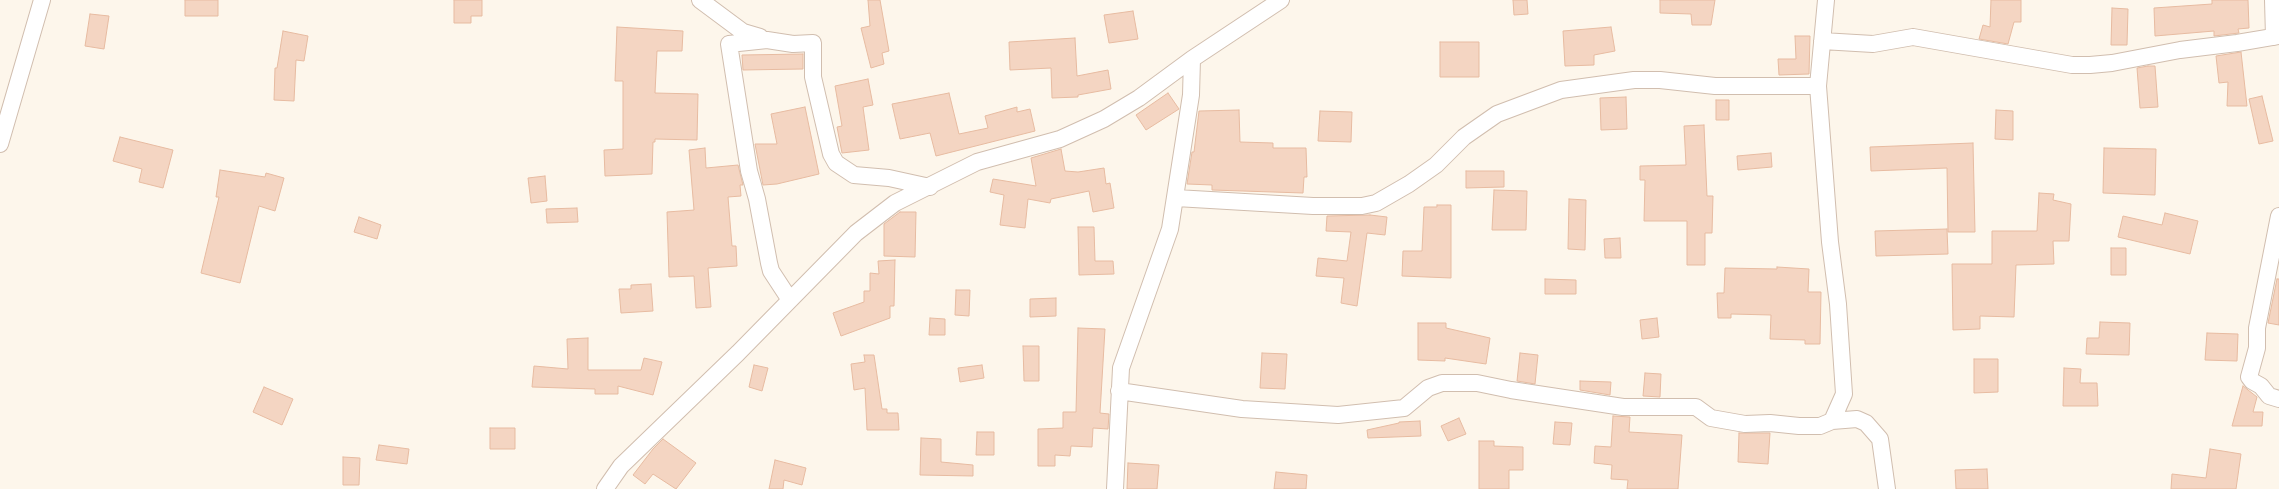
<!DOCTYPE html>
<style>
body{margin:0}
canvas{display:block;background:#fdf6eb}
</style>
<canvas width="2279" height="489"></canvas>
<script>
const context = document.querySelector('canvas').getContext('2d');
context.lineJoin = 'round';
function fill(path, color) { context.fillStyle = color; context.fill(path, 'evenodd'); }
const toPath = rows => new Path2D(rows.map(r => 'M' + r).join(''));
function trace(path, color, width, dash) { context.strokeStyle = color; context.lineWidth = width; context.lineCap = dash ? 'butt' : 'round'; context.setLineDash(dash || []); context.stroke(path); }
const building = toPath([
 [185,0,218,0,218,16,185,16,185,0],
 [454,0,482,0,482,16,471,16,471,23,454,23,454,0],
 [868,0,880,0,889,51,882,53,884,64,871,68,861,28,870,26,868,0],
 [1513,0,1527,0,1528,14,1514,15,1513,0],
 [1660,0,1715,0,1711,25,1692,25,1691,14,1660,13,1660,0],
 [1991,0,2021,0,2021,22,2014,22,2008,44,1979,39,1983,25,1990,27,1991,0],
 [2212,0,2248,0,2249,28,2238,29,2239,33,2214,36,2214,31,2155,36,2154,8,2212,4,2212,0],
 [2112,8,2128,9,2127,45,2111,45,2112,8],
 [1133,11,1138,39,1109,43,1104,15,1133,11],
 [90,14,109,16,104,49,85,46,90,14],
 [617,27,683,31,682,51,657,51,655,93,698,94,697,140,655,139,655,142,653,142,652,174,605,176,604,150,623,149,623,81,615,81,617,27],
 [1611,27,1615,51,1594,55,1594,65,1565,66,1563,31,1611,27],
 [283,31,308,36,304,61,296,60,294,101,274,100,275,68,277,68,283,31],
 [1795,36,1810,36,1809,74,1779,75,1778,59,1796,59,1795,36],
 [1075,38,1077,76,1108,70,1111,89,1078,95,1078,97,1052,98,1051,68,1010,70,1009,42,1075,38],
 [1440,42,1479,42,1479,77,1440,77,1440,42],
 [2241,52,2247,106,2227,106,2228,82,2219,83,2216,56,2241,52],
 [803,54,803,69,743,70,742,55,803,54],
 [2148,66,2155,66,2158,107,2140,108,2137,68,2148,66],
 [868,79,873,105,863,107,869,150,842,153,837,127,842,126,835,86,868,79],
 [949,93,959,134,988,128,985,116,1017,107,1017,112,1030,109,1035,131,936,156,930,133,900,139,892,104,949,93],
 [1168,93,1179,109,1146,130,1136,115,1168,93],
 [2262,96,2273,141,2259,144,2249,99,2262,96],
 [1626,97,1627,129,1601,130,1600,98,1626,97],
 [1716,100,1729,100,1729,120,1716,120,1716,100],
 [805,107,819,174,777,184,763,185,755,144,777,144,771,114,805,107],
 [1239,110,1240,142,1273,143,1273,148,1306,148,1307,177,1304,177,1303,193,1212,190,1212,185,1187,184,1192,152,1194,152,1199,111,1239,110],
 [1996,110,2013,111,2013,140,1995,139,1996,110],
 [1320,111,1352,112,1351,142,1318,141,1320,111],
 [1704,125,1707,196,1713,196,1712,233,1705,233,1705,265,1687,265,1687,221,1644,221,1645,180,1640,180,1640,166,1686,165,1684,126,1704,125],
 [120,137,173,150,163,188,139,182,142,169,113,161,120,137],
 [1973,143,1975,232,1948,232,1947,168,1871,171,1870,147,1973,143],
 [705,148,706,168,738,165,743,185,740,185,741,196,728,197,732,246,736,246,737,266,708,268,711,307,696,308,694,276,669,277,667,212,694,210,689,150,705,148],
 [2104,148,2156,149,2155,195,2103,193,2104,148],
 [1061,149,1065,171,1078,172,1104,168,1106,184,1110,183,1114,208,1093,212,1089,191,1051,199,1050,203,1028,199,1025,228,1000,225,1004,195,990,192,993,179,1036,186,1031,158,1061,149],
 [1771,153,1772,167,1738,170,1737,156,1771,153],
 [220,170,265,177,266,173,284,178,275,211,259,206,240,283,201,273,219,197,216,197,220,170],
 [1466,171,1504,171,1504,187,1466,188,1466,171],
 [545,176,547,201,531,203,528,178,545,176],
 [1494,190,1527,191,1526,230,1492,230,1494,190],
 [2039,193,2054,194,2053,200,2071,204,2069,241,2053,241,2054,264,2016,265,2014,317,1980,316,1980,329,1953,330,1952,264,1992,264,1992,231,2037,231,2039,193],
 [1569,199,1586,200,1585,250,1568,249,1569,199],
 [1437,205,1451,205,1451,278,1402,276,1403,251,1422,251,1424,207,1437,207,1437,205],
 [577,208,578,222,547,223,546,209,577,208],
 [900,212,916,212,915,257,884,256,884,224,900,212],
 [2165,213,2198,221,2190,254,2118,237,2123,216,2162,225,2165,213],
 [1370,215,1387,217,1385,235,1367,233,1357,306,1341,303,1344,278,1316,276,1318,258,1347,261,1351,232,1326,231,1327,216,1370,215],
 [359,217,381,225,377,239,354,232,359,217],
 [1078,227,1094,227,1095,261,1113,261,1114,274,1079,275,1078,227],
 [1947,229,1948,254,1876,256,1875,231,1947,229],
 [1620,238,1621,258,1605,258,1604,239,1620,238],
 [2111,248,2126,248,2126,275,2111,275,2111,248],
 [895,260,894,306,890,306,890,318,841,336,833,313,864,302,864,291,870,291,870,273,879,274,878,261,895,260],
 [1777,267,1809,269,1808,292,1821,292,1820,344,1805,344,1805,340,1770,339,1771,315,1731,314,1731,318,1718,318,1717,293,1724,293,1725,268,1777,269,1777,267],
 [1545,279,1576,280,1576,294,1545,294,1545,279],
 [2277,279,2279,279,2279,325,2268,323,2277,279],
 [651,284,653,311,621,313,619,289,631,289,631,285,651,284],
 [956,290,970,290,969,316,955,315,956,290],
 [1056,298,1056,316,1030,317,1030,299,1056,298],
 [930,318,945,319,945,335,929,335,930,318],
 [1657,318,1659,337,1642,339,1640,320,1657,318],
 [2100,322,2130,323,2129,355,2086,354,2087,338,2099,338,2100,322],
 [1418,323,1446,323,1446,328,1490,338,1486,364,1445,358,1445,361,1418,360,1418,323],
 [1078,328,1105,329,1100,413,1109,414,1108,429,1093,428,1092,447,1071,446,1070,456,1055,455,1055,466,1038,466,1038,429,1063,428,1063,412,1076,412,1078,328],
 [2207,333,2238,334,2237,361,2205,360,2207,333],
 [588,338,588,370,641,370,644,358,662,362,653,395,618,386,618,394,595,394,595,389,532,387,534,366,568,369,567,339,588,338],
 [1023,346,1039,346,1039,381,1024,381,1023,346],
 [1262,353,1287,354,1285,389,1260,388,1262,353],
 [1520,353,1538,355,1535,384,1517,381,1520,353],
 [864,355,874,355,882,409,887,409,887,413,898,413,899,430,867,430,865,388,854,390,851,364,865,362,864,355],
 [1974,359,1998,359,1998,392,1974,393,1974,359],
 [754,365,768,368,762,391,749,387,754,365],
 [982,365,984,378,960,382,958,368,982,365],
 [2064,368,2081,369,2080,383,2097,383,2098,406,2063,406,2064,368],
 [1645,373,1661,374,1660,397,1643,396,1645,373],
 [1580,381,1611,382,1610,395,1580,390,1580,381],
 [2243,386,2257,397,2253,412,2263,412,2262,426,2232,426,2243,386],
 [264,387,293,399,282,425,253,412,264,387],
 [1613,416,1630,417,1629,432,1682,435,1678,489,1627,489,1628,480,1611,479,1612,465,1594,463,1595,446,1611,447,1613,416],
 [1459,418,1466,434,1448,441,1441,426,1459,418],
 [1420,421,1421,436,1368,438,1367,430,1399,423,1399,422,1420,421],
 [1555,422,1572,423,1570,445,1553,444,1555,422],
 [490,428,515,428,515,449,490,449,490,428],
 [977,432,994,432,994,455,976,455,977,432],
 [1739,433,1770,433,1768,464,1738,462,1739,433],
 [921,438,941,439,941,462,973,465,973,476,920,475,921,438],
 [663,439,696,463,676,489,653,474,645,484,633,475,653,449,663,439],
 [1479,441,1494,441,1494,446,1523,447,1523,470,1509,470,1509,489,1479,489,1479,441],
 [379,445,409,449,407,464,376,460,379,445],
 [2210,449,2241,454,2236,489,2171,489,2172,474,2206,478,2210,449],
 [343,457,360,458,359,485,343,485,343,457],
 [775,460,806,468,802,485,784,480,783,489,769,489,775,460],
 [1128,463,1159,465,1157,489,1127,489,1128,463],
 [1987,469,1988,489,1956,489,1955,470,1987,469],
 [1276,472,1307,475,1306,489,1274,489,1276,472]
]);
fill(building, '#f4d5c2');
trace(building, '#e7bba1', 1);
const minor = toPath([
 [700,0,743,32,760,37],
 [1826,0,1818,86,1830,242,1838,304,1844,394,1832,421],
 [2273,0,2274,37],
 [1822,41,1873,44,1913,37,2072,65,2090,65,2112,63,2180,50,2237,43,2279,36],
 [0,144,42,0],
 [1176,198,1313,206,1362,206,1376,203,1409,184,1436,165,1464,137,1497,114,1561,90,1634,80,1660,80,1715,86,1818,86],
 [2279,216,2257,328,2257,348,2249,377,2252,381,2261,386,2269,396,2279,399],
 [790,300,771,271,769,263,757,199,749,171,729,44,767,40,793,44,813,43,813,77,831,154,836,163,854,175,889,178,930,187],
 [1119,391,1242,409,1338,415,1404,408,1428,388,1442,383,1477,383,1511,390,1623,407,1696,407,1711,418,1745,424,1770,423,1799,426,1820,426,1832,421,1857,419,1866,423,1880,439,1887,489],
 [605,489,621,466,738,353,856,233,895,203,977,162,1060,139,1104,119,1139,98,1192,59,1281,0],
 [1115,489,1121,368,1170,229,1191,95,1192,59]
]);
trace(minor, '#d1beaf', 18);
trace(minor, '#fff', 16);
</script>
